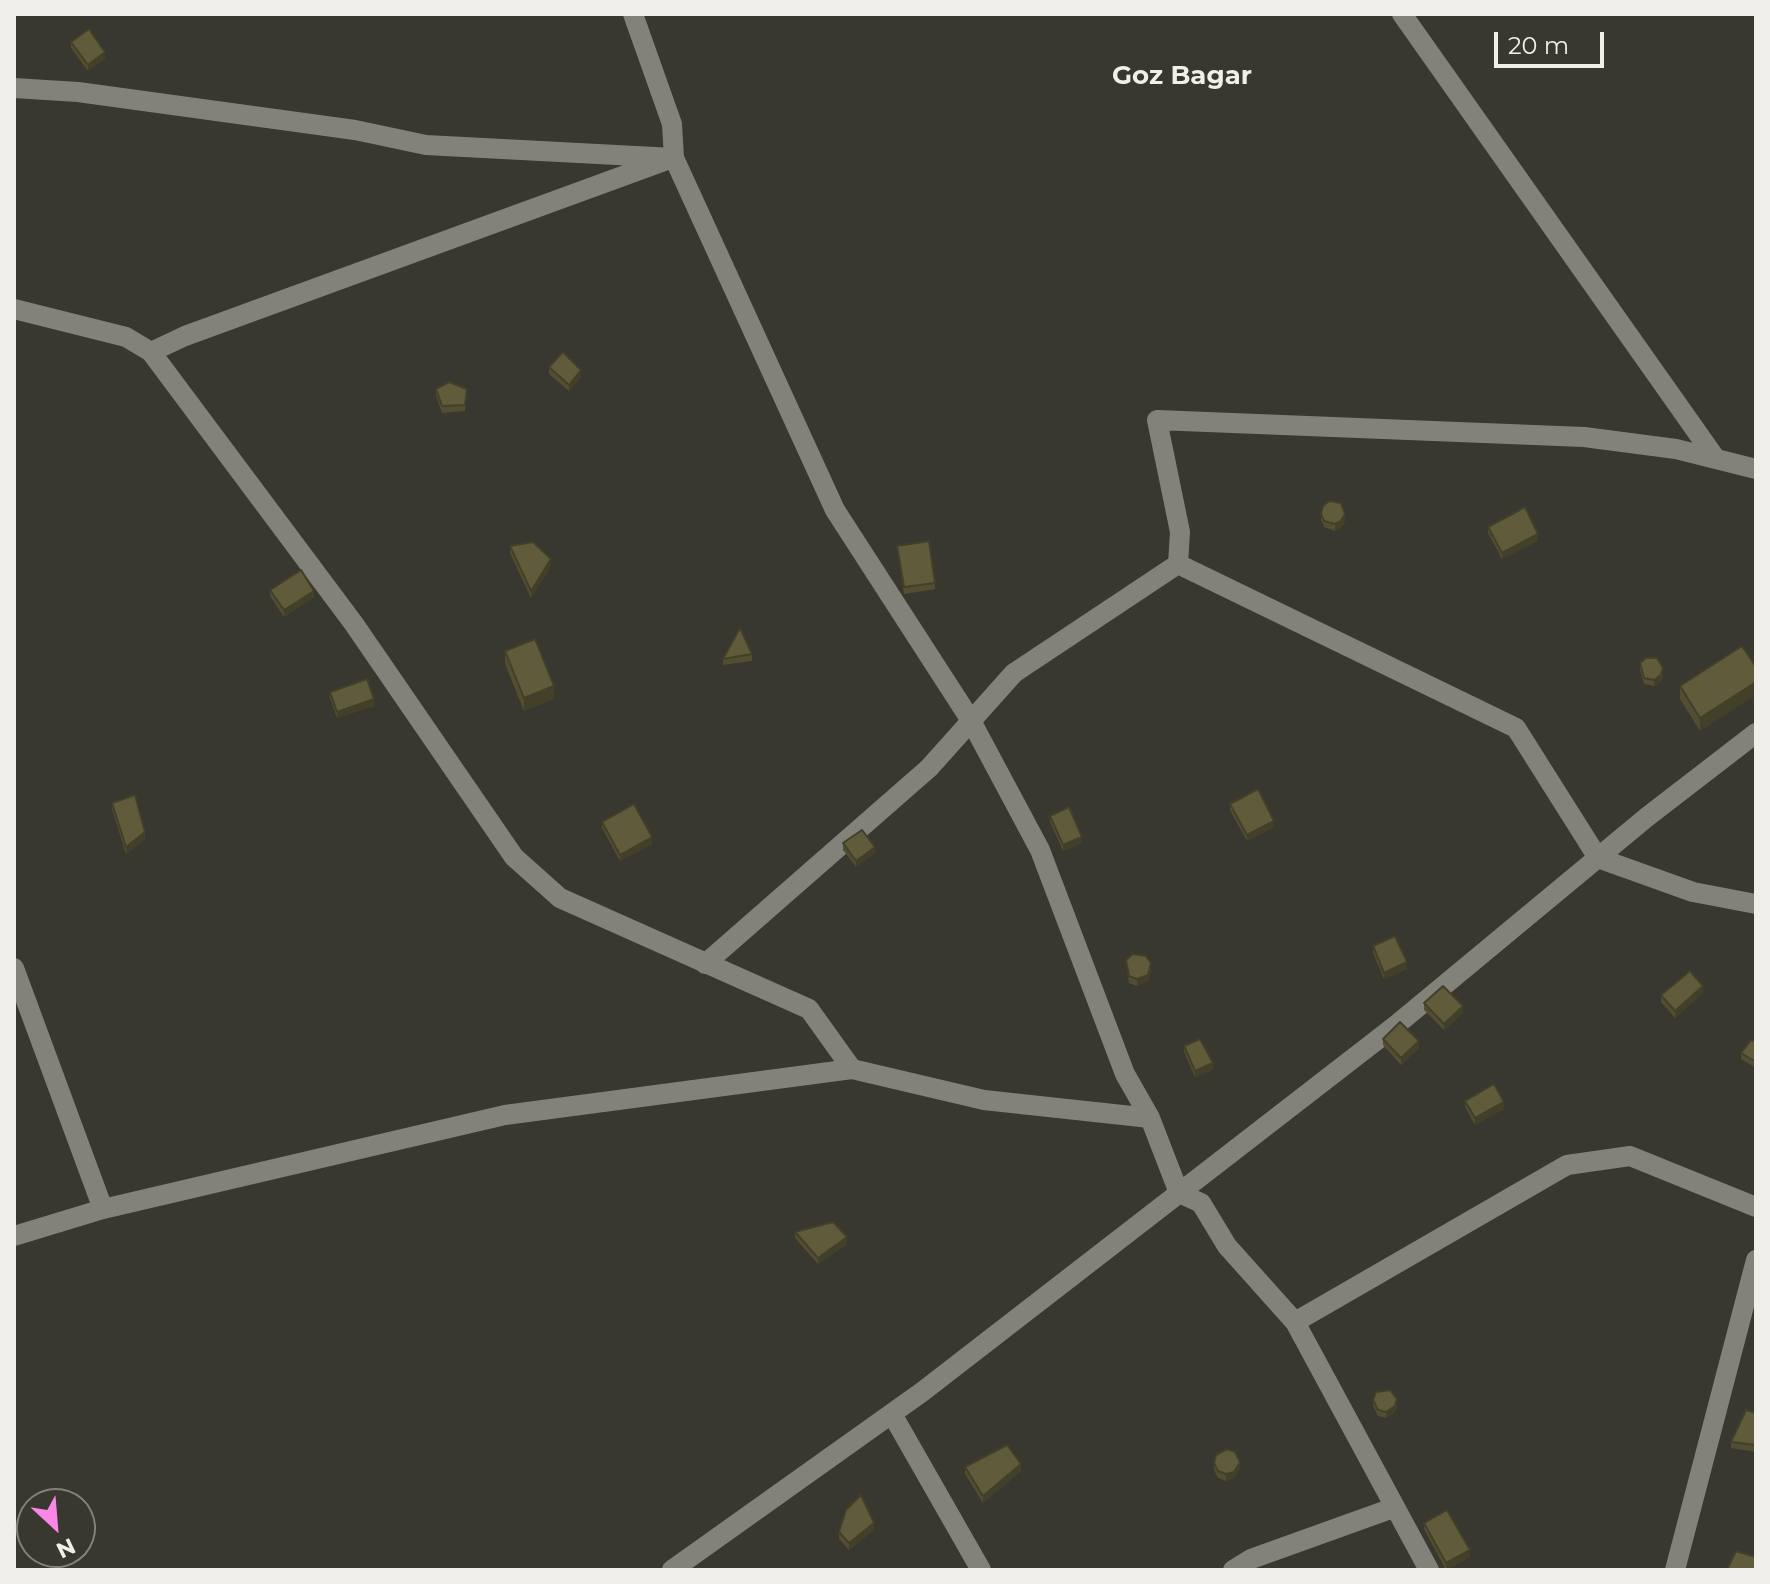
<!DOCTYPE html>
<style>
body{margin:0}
#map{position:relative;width:1770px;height:1584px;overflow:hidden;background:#383730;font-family:Montserrat,sans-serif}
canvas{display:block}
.frame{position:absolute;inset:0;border:16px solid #f0efea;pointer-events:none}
.north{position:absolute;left:16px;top:1488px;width:80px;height:80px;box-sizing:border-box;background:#383730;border:2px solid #82817a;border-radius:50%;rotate:154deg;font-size:22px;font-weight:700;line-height:32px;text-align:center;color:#f0efea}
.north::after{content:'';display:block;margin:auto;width:28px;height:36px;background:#fc86e3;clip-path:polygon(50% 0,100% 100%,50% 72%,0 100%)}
.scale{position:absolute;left:1494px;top:32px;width:110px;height:36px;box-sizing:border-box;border:4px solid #f0efea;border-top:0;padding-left:10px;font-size:24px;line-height:28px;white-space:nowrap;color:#f0efea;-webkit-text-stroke:6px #383730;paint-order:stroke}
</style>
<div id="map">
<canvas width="1770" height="1584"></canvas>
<div class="frame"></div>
<div class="north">N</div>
<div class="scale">20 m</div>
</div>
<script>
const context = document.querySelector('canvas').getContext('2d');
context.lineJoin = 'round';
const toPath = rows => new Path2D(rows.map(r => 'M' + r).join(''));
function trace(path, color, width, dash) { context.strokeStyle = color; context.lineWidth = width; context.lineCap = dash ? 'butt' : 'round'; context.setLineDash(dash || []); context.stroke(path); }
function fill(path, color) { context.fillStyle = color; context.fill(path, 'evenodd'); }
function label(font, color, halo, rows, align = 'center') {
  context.font = font + ' Montserrat,sans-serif'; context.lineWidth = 7; context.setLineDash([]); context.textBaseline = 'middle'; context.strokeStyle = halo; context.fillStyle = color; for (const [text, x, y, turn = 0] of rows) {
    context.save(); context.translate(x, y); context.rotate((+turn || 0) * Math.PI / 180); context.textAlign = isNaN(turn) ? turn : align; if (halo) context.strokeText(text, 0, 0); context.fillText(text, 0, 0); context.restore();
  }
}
trace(toPath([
 [633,14,672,124,674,158,835,510,970,719,1040,850,1125,1074,1150,1118,1179,1193,1201,1203,1227,1246,1295,1322,1429,1570],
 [1402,14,1716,459],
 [14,88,78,92,355,130,426,145,674,158],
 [14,309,126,337,151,352,354,624,514,857,560,898,809,1009,852,1069],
 [151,352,185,336,664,161],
 [1178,564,1180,532,1157,420,1584,437,1676,449,1756,469],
 [1178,564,1516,728,1598,858,1693,892,1756,904],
 [705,964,929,768,1014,673,1178,564],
 [14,968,103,1209],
 [14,1236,103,1209,505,1115,852,1069,984,1100,1150,1118],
 [1295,1322,1567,1165,1630,1156,1756,1207],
 [892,1414,981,1570],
 [672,1570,922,1392,1395,1026,1647,817,1756,733],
 [1233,1570,1251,1559,1393,1508]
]), '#83827a', 20);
trace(toPath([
 [1675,1570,1756,1260]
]), '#83827a', 20);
fill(toPath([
 [71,42,105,59,88,71,71,48],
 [549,367,581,377,569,391,549,374],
 [436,389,467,395,465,411,442,413,436,395],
 [1321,514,1345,521,1341,528,1335,531,1324,527,1321,520],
 [1488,527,1538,541,1502,559,1488,533],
 [510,546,551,566,531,598,510,553],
 [897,546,935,583,935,589,904,594],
 [270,590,314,597,284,617,270,596],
 [505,651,554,699,524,711,505,664],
 [752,654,752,661,723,665,723,659],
 [1640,663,1663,674,1661,682,1654,686,1644,684,1640,670],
 [1756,667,1700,731,1680,699,1680,686],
 [330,692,374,706,337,718,330,698],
 [112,803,145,839,126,854,112,809],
 [1230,804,1274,827,1247,841,1230,810],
 [1050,816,1082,843,1063,851,1050,822],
 [602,822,652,844,620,861,602,828],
 [843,843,875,853,856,867,843,850],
 [1373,946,1407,969,1384,979,1373,953],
 [1126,960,1151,969,1148,981,1137,986,1129,983],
 [1703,993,1675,1018,1661,1002,1661,995],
 [1424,1003,1463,1013,1444,1030,1424,1010],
 [1383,1039,1419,1048,1401,1065,1383,1045],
 [1756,1042,1756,1068,1741,1059,1741,1053],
 [1184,1046,1213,1070,1195,1077,1184,1052],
 [1465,1101,1504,1109,1475,1125,1465,1107],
 [795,1232,847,1244,818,1264,795,1238],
 [1373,1400,1397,1405,1395,1412,1386,1418,1378,1416,1373,1406],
 [1756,1413,1756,1452,1731,1448,1731,1442],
 [1214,1463,1240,1468,1234,1478,1226,1481,1218,1478,1214,1470],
 [965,1467,1021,1471,983,1503,965,1474],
 [1424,1523,1470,1557,1446,1570,1424,1529],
 [874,1530,849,1550,839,1539,839,1532]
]), '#534e32');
fill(toPath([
 [105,52,105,59,88,71,88,65],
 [581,370,581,377,569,391,569,385],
 [1345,514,1345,521,1341,528,1335,531,1335,524],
 [1538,534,1538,541,1502,559,1502,553],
 [551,559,551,566,531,598,531,591],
 [314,591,314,597,284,617,284,610],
 [1663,668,1661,682,1654,686,1654,680],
 [1756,682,1756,695,1700,731,1700,718],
 [554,686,554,699,524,711,524,698],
 [374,699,374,706,337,718,337,712],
 [1274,821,1274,827,1247,841,1247,835],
 [145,832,145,839,126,854,126,847],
 [652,837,652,844,620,861,620,855],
 [1082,837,1082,843,1063,851,1063,845],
 [875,847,875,853,856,867,856,861],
 [1407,962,1407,969,1384,979,1384,973],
 [1151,963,1148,981,1137,986,1137,979],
 [1703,986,1703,993,1675,1018,1675,1011],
 [1463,1006,1463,1013,1444,1030,1444,1024],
 [1419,1041,1419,1048,1401,1065,1401,1058],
 [1213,1063,1213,1070,1195,1077,1195,1071],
 [1504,1102,1504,1109,1475,1125,1475,1118],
 [847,1237,847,1244,818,1264,818,1258],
 [1397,1399,1395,1412,1386,1418,1386,1412],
 [1240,1462,1240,1468,1234,1478,1226,1481,1226,1474],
 [1021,1464,1021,1471,983,1503,983,1496],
 [874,1523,874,1530,849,1550,849,1543],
 [1470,1550,1470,1557,1446,1570,1446,1563]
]), '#434029');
const building = toPath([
 [89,29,105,52,88,65,71,42,89,29],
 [563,352,581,370,569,385,549,367,563,352],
 [449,382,467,389,465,405,442,406,436,389,449,382],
 [1329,501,1341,503,1345,514,1341,521,1335,524,1324,521,1321,514,1323,506,1329,501],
 [1525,507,1538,534,1502,553,1488,527,1525,507],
 [929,541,935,583,904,587,897,546,929,541],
 [533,542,551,559,531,591,510,546,533,542],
 [301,570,314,591,284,610,270,590,301,570],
 [740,628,752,654,723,659,740,628],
 [535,639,554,686,524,698,505,651,535,639],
 [1742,646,1756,667,1756,682,1700,718,1680,686,1742,646],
 [1646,658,1657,658,1663,668,1661,675,1654,680,1644,678,1640,663,1646,658],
 [367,679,374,699,337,712,330,692,367,679],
 [1258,789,1274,821,1247,835,1230,804,1258,789],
 [135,795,145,832,126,847,112,803,135,795],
 [634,804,652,837,620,855,602,822,634,804],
 [1069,807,1082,837,1063,845,1050,816,1069,807],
 [862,830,875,847,856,861,843,843,862,830],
 [1395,936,1407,962,1384,973,1373,946,1395,936],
 [1133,954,1146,956,1151,963,1148,975,1137,979,1129,976,1126,960,1133,954],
 [1690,971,1703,986,1675,1011,1661,995,1690,971],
 [1443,986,1463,1006,1444,1024,1424,1003,1443,986],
 [1400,1022,1419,1041,1401,1058,1383,1039,1400,1022],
 [1200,1039,1213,1063,1195,1071,1184,1046,1200,1039],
 [1751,1040,1756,1042,1756,1062,1741,1053,1751,1040],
 [1494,1084,1504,1102,1475,1118,1465,1101,1494,1084],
 [833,1222,847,1237,818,1258,795,1232,833,1222],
 [1390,1390,1397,1399,1395,1406,1386,1412,1378,1410,1373,1400,1376,1392,1390,1390],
 [1746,1410,1756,1413,1756,1445,1731,1442,1746,1410],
 [1007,1445,1021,1464,983,1496,965,1467,1007,1445],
 [1227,1449,1235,1452,1240,1462,1234,1472,1226,1474,1218,1471,1214,1463,1216,1455,1227,1449],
 [861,1495,874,1523,849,1543,839,1532,846,1510,861,1495],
 [1447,1510,1470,1550,1446,1563,1424,1523,1447,1510],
 [1736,1551,1756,1557,1756,1570,1727,1570,1736,1551]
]);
fill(building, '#605b3a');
trace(building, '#434029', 2);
label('bold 26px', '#f0efea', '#383730', [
 ["Goz Bagar",1182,76]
]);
</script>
